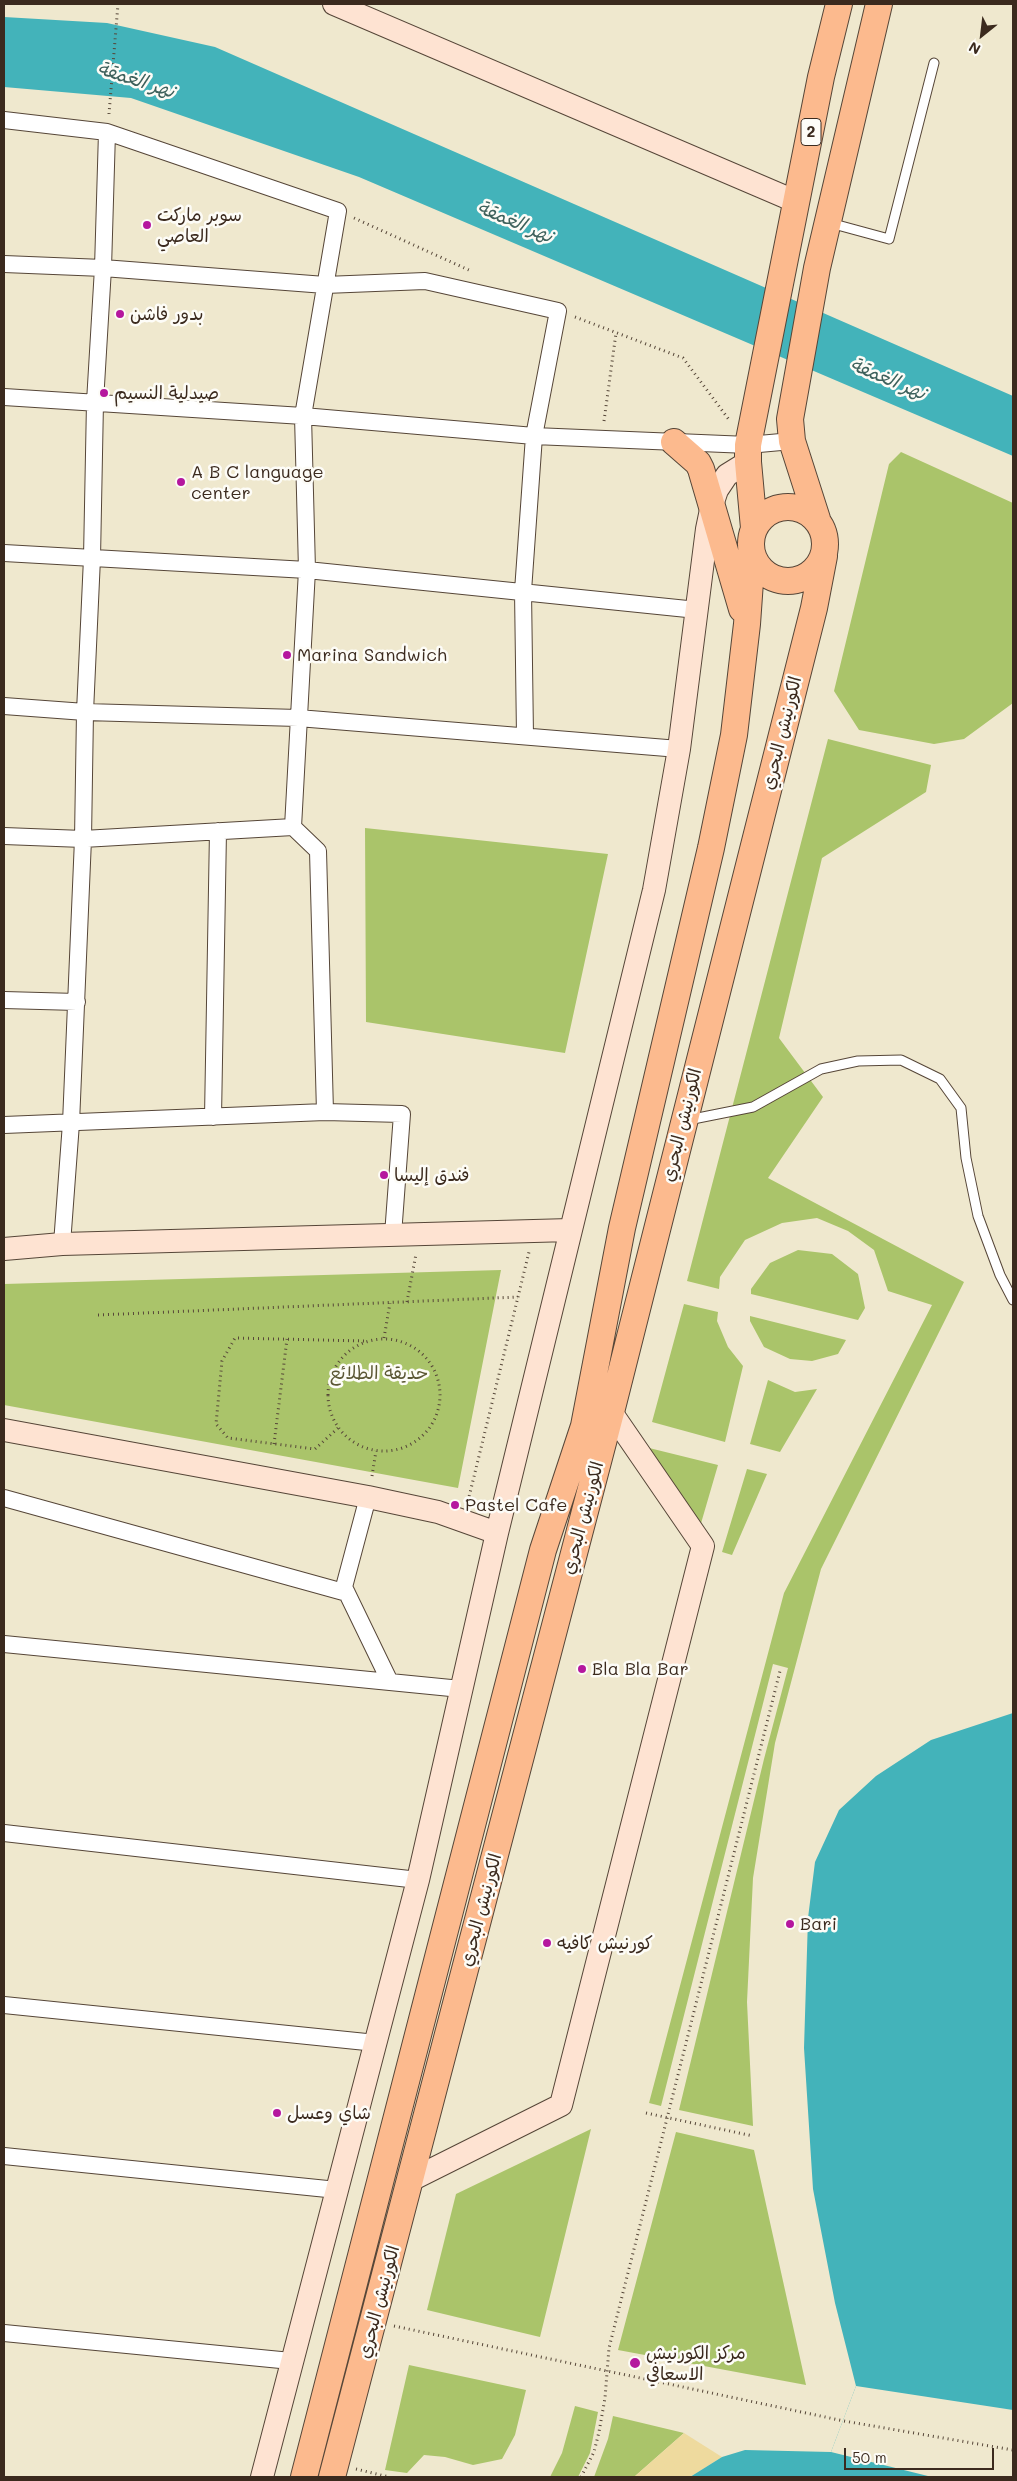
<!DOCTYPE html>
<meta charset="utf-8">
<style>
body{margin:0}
#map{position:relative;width:1017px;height:2481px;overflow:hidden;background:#efe8ce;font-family:Mali,sans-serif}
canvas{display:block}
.frame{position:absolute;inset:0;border:5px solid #3b2a1e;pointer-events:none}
.north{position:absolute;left:957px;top:10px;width:50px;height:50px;-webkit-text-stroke:4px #fdfcf7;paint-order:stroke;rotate:209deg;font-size:14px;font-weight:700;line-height:20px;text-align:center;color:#3b2a1e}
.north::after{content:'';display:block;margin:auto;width:18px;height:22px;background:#3b2a1e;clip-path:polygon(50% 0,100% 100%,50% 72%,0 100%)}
.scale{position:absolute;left:844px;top:2448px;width:150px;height:22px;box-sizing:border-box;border:2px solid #3b2a1e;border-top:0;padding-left:6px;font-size:15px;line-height:18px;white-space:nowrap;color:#3b2a1e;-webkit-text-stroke:4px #fdfcf7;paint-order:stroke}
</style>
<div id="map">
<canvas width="1017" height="2481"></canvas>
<div class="frame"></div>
<div class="north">N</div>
<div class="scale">50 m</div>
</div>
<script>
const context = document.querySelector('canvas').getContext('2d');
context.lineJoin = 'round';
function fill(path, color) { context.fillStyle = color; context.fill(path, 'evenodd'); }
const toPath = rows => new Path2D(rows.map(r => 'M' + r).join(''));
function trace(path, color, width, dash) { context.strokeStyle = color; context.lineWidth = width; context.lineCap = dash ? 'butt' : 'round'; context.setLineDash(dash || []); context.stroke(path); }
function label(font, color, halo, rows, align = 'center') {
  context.font = font + ' Mali,"Playpen Sans Arabic",sans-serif'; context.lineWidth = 5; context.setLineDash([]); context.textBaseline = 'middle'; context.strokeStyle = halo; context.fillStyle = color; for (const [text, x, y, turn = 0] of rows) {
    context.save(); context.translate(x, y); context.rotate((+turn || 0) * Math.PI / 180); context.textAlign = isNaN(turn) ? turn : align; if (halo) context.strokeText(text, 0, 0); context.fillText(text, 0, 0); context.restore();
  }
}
fill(toPath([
 [901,452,1013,503,1013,703,964,739,934,744,859,730,834,691,889,464],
 [828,739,931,765,926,792,822,858,779,1038,823,1097,768,1178,964,1282,821,1569,775,1743,753,1878,747,2002,753,2126,679,2110,764,1759,788,1668,773,1664,661,2106,649,2103,784,1593,932,1305,888,1291,874,1250,848,1231,817,1218,782,1223,745,1240,720,1277,719,1289,687,1281],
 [365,828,608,854,565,1053,366,1022],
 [798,1250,832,1254,858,1274,865,1308,858,1320,751,1294,751,1289,770,1263],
 [501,1270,458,1488,4,1405,4,1284],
 [684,1304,718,1312,717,1321,728,1347,743,1366,725,1442,652,1422],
 [750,1316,846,1340,838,1354,812,1361,790,1359,764,1347,750,1321],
 [768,1380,795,1392,817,1389,780,1452,750,1444],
 [633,1444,718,1465,697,1537],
 [747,1469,767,1474,732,1555,722,1552],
 [591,2129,540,2337,427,2310,456,2194],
 [676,2132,754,2150,806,2385,618,2350],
 [409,2365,526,2390,515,2435,502,2459,473,2465,445,2457,424,2455,407,2473,385,2470],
 [575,2406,598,2412,590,2453,578,2477,550,2477,562,2453],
 [613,2416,684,2433,634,2477,594,2477,608,2439]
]), '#aac46a');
fill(toPath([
 [684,2433,722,2457,690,2477,634,2477]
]), '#eeda9e');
fill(toPath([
 [4,17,107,23,215,47,1013,396,1013,456,359,177,131,98,4,87],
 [1013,1713,1013,2477,690,2477,722,2457,745,2450,831,2452,856,2386,835,2303,813,2189,804,2048,808,1918,815,1862,839,1810,876,1776,931,1740]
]), '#43b3ba');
fill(toPath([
 [856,2386,1013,2410,1013,2477,932,2477,831,2452]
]), '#efe8ce');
const lane = toPath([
 [830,223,889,239,934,63],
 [688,1120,753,1107,821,1069,858,1061,901,1060,940,1079,961,1108,966,1158,978,1216,1000,1275,1013,1300]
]);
const street = toPath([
 [4,120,107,132,338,211,303,416,307,570,293,827],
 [4,264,103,268,325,285,425,281,558,311,534,436,523,591,525,736],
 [4,397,303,416,534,436,748,445,792,441],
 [4,553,307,570,697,610],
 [4,706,85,712,298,718,679,749],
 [4,836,83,839,293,827,318,851,325,1112],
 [4,1000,77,1002],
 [213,1117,218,831],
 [4,1125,325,1112,402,1114,393,1235],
 [62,1244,71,1123,83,839,85,712,92,558,95,402,103,268,107,132],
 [368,1497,344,1587,390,1682],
 [4,1498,347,1593],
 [4,1644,461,1689],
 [4,1833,418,1880],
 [4,2005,376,2043],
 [4,2156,337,2190],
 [4,2333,291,2361]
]);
const secondary = toPath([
 [334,4,797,202],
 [4,1249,62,1244,570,1230],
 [4,1430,368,1497,438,1512,497,1533],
 [411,2180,561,2105,703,1546,611,1412],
 [262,2477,418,1880,497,1533,654,890,679,749,707,529,712,505,717,490,727,475,748,462]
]);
const primary = toPath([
 [674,442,698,463,701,469,742,609],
 '751 544a37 37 0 1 1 74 0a37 37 0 1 1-74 0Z',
 [817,519,792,441,790,419,817,268,879,4],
 [754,528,748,462,748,445,821,77,839,4],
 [304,2477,543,1550,584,1426,622,1228,711,848,734,735,747,624,752,553],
 [332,2477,611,1412,814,608,824,556]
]);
trace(lane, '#564638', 11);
trace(street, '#564638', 18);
trace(secondary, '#564638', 24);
trace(primary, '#564638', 28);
trace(toPath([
 [109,114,118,4],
 [354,218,471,271],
 [575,317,683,358,730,421],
 [604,421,616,333],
 [407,1302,416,1254],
 [98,1315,518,1297],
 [384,1338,390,1303],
 '328 1395a56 56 0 1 1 112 0a56 56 0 1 1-112 0Z',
 [338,1428,315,1449,228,1438,216,1424,222,1361,235,1338,365,1341],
 [274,1444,287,1339],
 [372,1476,376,1451],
 [468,1501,529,1252],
 [646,2113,753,2136],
 [394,2326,844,2421,1013,2450],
 [356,2469,389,2477],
 [581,2477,594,2452,599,2432,605,2398,609,2348,780,1671]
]), '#564638', 3, [1, 4]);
trace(lane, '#fff', 9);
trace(street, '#fff', 16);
trace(secondary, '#fee3d2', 22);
trace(primary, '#fcba8e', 26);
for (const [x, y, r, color] of [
 [147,225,5,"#b5179e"],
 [120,314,5,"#b5179e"],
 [104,393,5,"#b5179e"],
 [181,482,5,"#b5179e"],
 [287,655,5,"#b5179e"],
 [384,1175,5,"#b5179e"],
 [455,1505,5,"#b5179e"],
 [582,1669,5,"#b5179e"],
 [790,1924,5,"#b5179e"],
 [547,1943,5,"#b5179e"],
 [277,2113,5,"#b5179e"],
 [635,2363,6,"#b5179e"]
]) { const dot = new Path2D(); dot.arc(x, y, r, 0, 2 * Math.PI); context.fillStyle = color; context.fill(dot); trace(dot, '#fdfcf7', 2); }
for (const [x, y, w] of [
 [811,132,20]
]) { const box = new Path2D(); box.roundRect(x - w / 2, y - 13.5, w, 27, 4); context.fillStyle = '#fdfcf7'; context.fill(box); trace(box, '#3b2a1e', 1); }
label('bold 16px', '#3b2a1e', null, [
 ["2",811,132]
]);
label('18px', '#3b2a1e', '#fdfcf7', [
 ["سوبر ماركت",157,215],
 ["العاصي",157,236],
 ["بدور فاشن",130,314],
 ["صيدلية النسيم",114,393],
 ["A B C language",191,472],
 ["center",191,493],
 ["Marina Sandwich",297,655],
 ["فندق إليسا",394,1175],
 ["Pastel Cafe",465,1505],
 ["Bla Bla Bar",592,1669],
 ["Bari",800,1924],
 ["كورنيش كافيه",557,1943],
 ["شاي وعسل",287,2113],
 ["مركز الكورنيش",646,2353],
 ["الاسعافي",646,2374]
], 'left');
label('18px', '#3b2a1e', '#fdfcf7', [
 ["الكورنيش البحري",782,733,-76],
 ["الكورنيش البحري",682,1125,-76],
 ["الكورنيش البحري",583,1518,-75],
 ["الكورنيش البحري",481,1910,-75],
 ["الكورنيش البحري",379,2302,-75]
]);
label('18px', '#5c5835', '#fdfcf7', [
 ["حديقة الطلائع",379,1373]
]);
label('italic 19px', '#3e615c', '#fdfcf7', [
 ["نهر الغمقة",136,80,18],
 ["نهر الغمقة",515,222,23],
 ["نهر الغمقة",888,379,23]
]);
</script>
